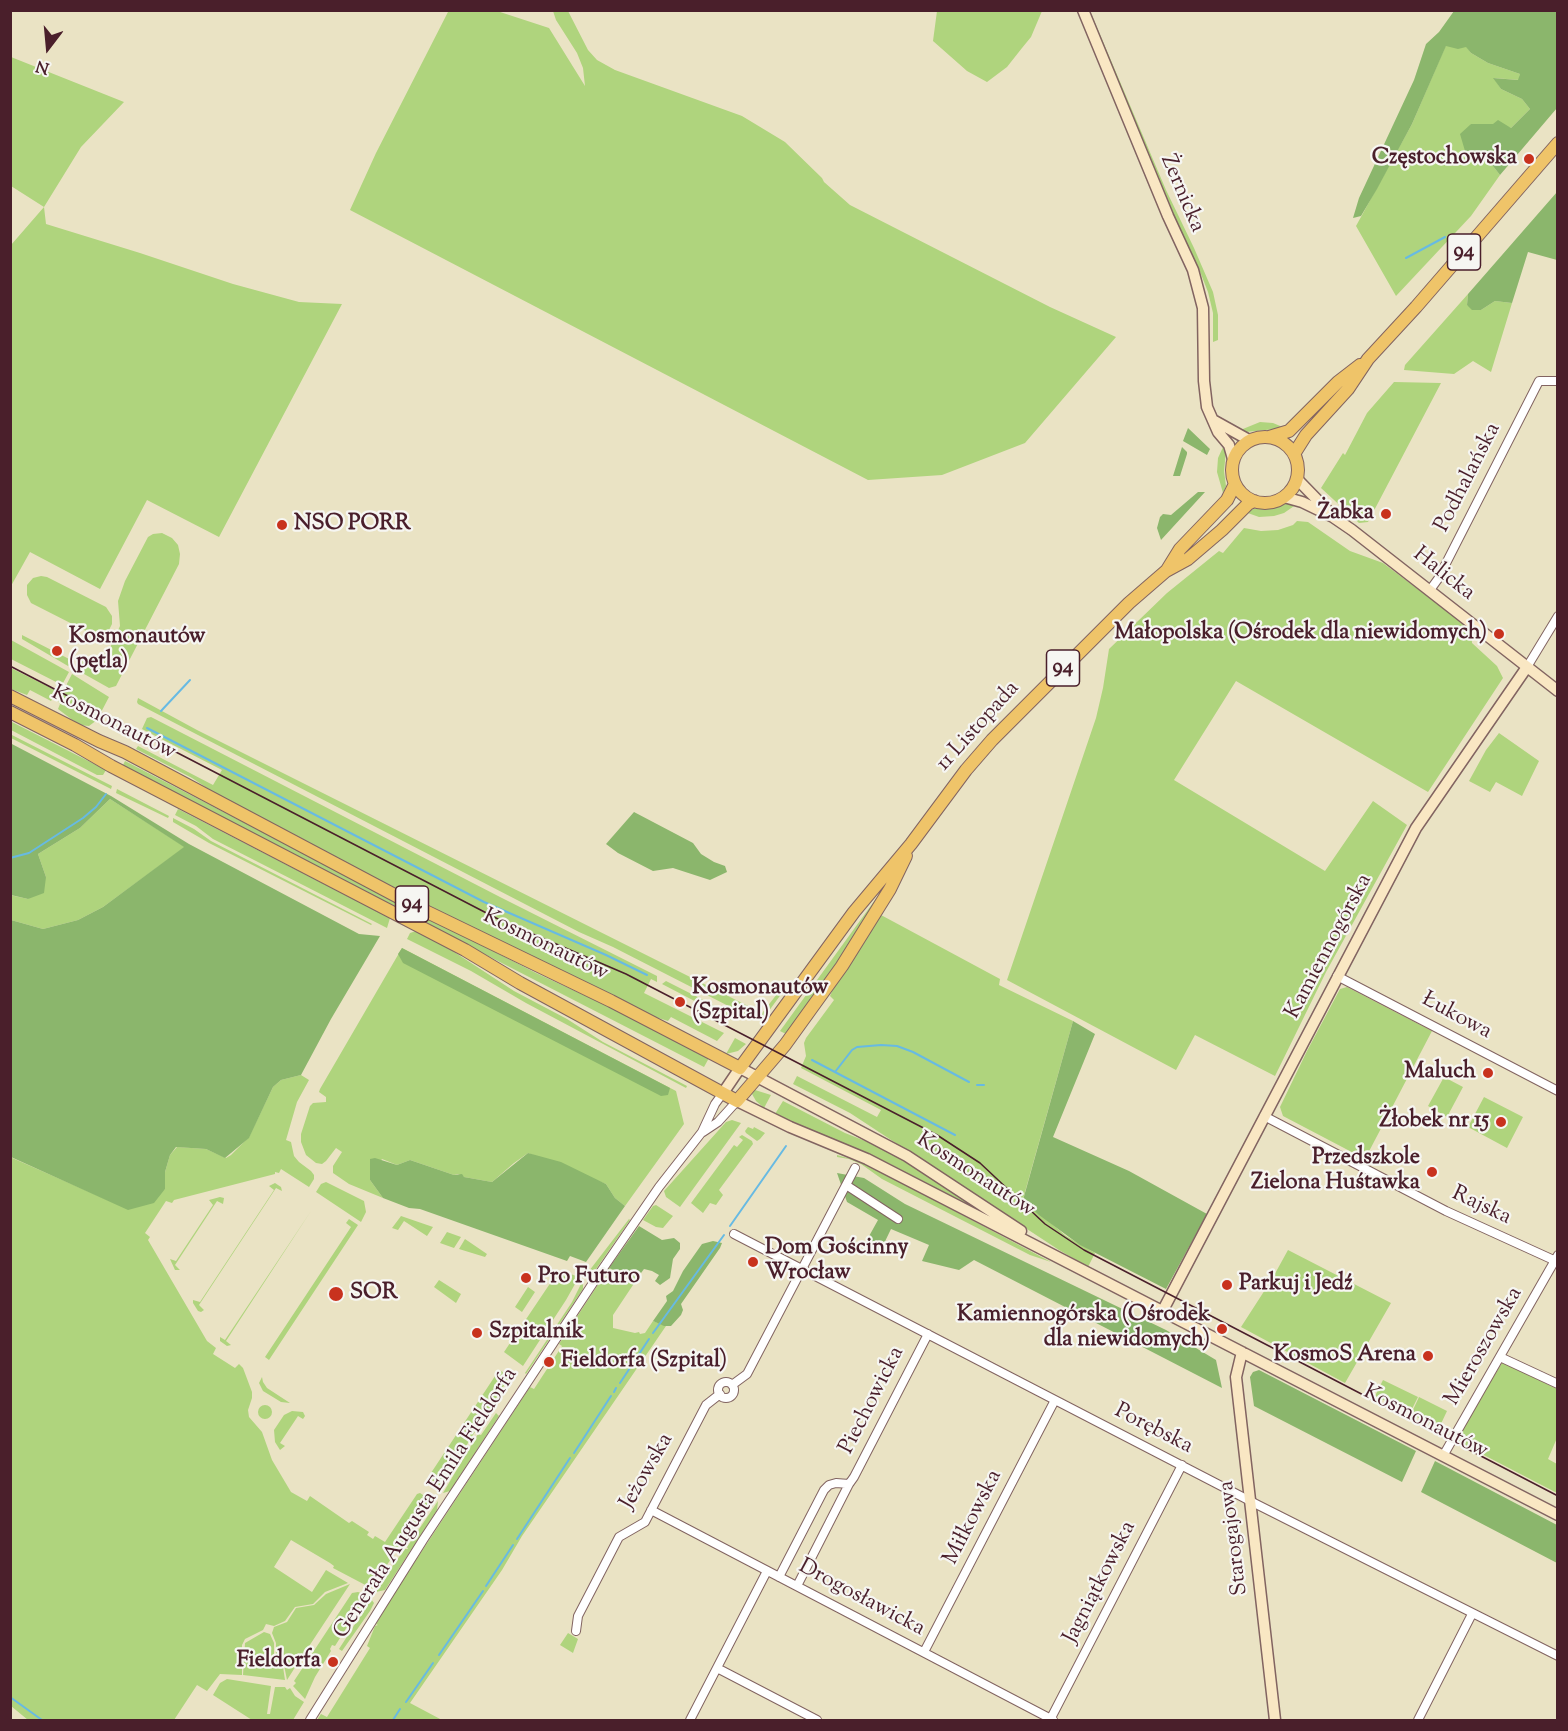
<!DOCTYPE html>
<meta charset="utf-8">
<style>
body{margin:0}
#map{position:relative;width:1568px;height:1731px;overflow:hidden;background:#eae3c4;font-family:"Sorts Mill Goudy",serif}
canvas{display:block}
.frame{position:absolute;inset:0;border:12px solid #4a1f2b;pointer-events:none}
.north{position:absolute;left:18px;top:18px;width:60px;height:60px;-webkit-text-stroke:4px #f6f6f2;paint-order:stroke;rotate:196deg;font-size:16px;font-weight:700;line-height:24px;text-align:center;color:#4a1f2b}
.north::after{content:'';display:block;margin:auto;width:21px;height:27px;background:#4a1f2b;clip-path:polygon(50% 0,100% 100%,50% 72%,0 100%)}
</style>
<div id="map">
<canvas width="1568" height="1731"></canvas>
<div class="frame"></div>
<div class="north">N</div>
</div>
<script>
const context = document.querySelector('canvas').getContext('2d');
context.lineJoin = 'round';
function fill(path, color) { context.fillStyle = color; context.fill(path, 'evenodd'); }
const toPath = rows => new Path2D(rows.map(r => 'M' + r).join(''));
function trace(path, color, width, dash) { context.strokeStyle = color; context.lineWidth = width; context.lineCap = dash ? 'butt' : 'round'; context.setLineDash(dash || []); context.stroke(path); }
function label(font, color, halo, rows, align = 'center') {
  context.font = font + ' "Sorts Mill Goudy",serif'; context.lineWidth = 4.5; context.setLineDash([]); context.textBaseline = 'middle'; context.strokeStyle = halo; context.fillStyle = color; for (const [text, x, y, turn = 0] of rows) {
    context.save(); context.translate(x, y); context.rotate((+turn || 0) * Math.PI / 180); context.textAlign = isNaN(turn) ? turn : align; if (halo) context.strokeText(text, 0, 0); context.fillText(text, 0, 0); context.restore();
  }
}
fill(toPath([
 [449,10,497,11,549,28,585,86,583,68,577,53,556,20,553,11,568,11,588,50,597,60,615,70,742,116,785,142,822,178,824,182,850,205,1050,307,1116,337,1025,443,942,475,868,480,350,210,376,153],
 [937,11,937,10,1042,11,1031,37,1022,48,1007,67,987,82,967,71,933,41],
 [1088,11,1090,11,1166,190,1194,248,1213,292,1218,315,1218,340,1213,342,1213,313,1208,292,1199,269,1170,211],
 [1446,45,1466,46,1471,53,1488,63,1520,74,1519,80,1494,78,1501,89,1522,99,1530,109,1511,128,1493,124,1471,124,1465,151,1485,156,1500,175,1471,216,1396,296,1356,226,1412,124],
 [11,57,124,102,81,147,44,207,46,224,140,253,233,284,299,302,342,304,219,537,147,500,100,589,30,552,11,586,11,245,44,207,11,186],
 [1468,294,1467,305,1481,310,1495,301,1512,303,1491,372,1473,361,1454,374,1404,370,1405,365],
 [1394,382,1441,383,1368,522,1359,523,1321,488,1343,453,1345,455,1367,413],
 [1260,422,1273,423,1285,428,1246,432,1238,431],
 [1224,445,1226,451,1224,471,1226,486,1223,493,1217,472,1218,458],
 [1288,503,1297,504,1284,513,1274,516,1259,517,1245,512,1254,509,1275,508],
 [1297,521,1308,522,1350,551,1383,563,1471,629,1472,643,1497,666,1503,678,1428,792,1236,681,1174,780,1325,871,1373,801,1407,825,1326,972,1275,1076,1195,1035,1176,1070,1007,980,1096,718,1103,688,1109,649,1167,593,1219,551,1223,553,1244,528,1261,531,1278,530,1293,525],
 [162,533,172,538,178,545,180,554,179,564,116,686,109,688,77,670,76,667,80,660,90,661,97,660,109,650,120,626,118,601,125,581,148,537,153,534],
 [41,576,47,577,106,607,112,616,112,624,109,630,100,635,92,634,31,603,27,595,27,585,33,578],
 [22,635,73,661,68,666,22,639],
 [11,640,69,672,62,685,11,659],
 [11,668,57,691,51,701,30,690,27,695,11,689],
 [72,674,109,697,97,720,89,726,79,725,58,709,60,704,58,701],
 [138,698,197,730,754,1009,751,1015,746,1015,613,947,579,932,138,704,137,702],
 [151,717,500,897,657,976,657,982,651,979,644,993,724,1033,717,1041,671,1017,668,1021,649,1015,528,957,228,802,192,778,136,749,138,746,213,785,222,770,142,729,147,718],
 [10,721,106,770,103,775,97,775,11,730],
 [1499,733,1539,761,1522,796,1496,782,1490,792,1469,781,1486,750],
 [10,734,112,786,111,789,11,738],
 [125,761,407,907,409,912,404,912,122,767],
 [117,789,169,816,168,818,116,793],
 [110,799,185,847,103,907,78,920,43,929,11,920,10,895,28,899,46,877,38,854,80,828],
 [178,809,390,918,387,928,213,839,196,826,175,815],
 [173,818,194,829,211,841,372,924,371,925,209,843,173,822],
 [883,889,846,949,813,996,786,1034,780,1031],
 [881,915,1000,979,999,985,1073,1021,1023,1199,1066,1236,1095,1253,1088,1267,1059,1250,850,1113,793,1084,797,1076,877,1117,881,1110,801,1068,806,1056,804,1043,806,1038,834,1000,830,996,833,989],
 [422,917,427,917,536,973,614,1009,709,1058,704,1067,424,923,421,918],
 [416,931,445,946,514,991,567,1019,603,1042,687,1086,686,1088,526,1003,471,971,407,939,410,933],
 [402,948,676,1091,684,1124,625,1206,615,1198,606,1184,528,1153,514,1163,492,1182,464,1177,458,1174,454,1175,410,1160,397,1165,382,1159,370,1180,383,1198,349,1184,333,1173,333,1166,342,1152,336,1148,326,1161,322,1164,316,1163,306,1155,301,1142,301,1134,310,1106,313,1103,326,1102,326,1097,319,1092,320,1089],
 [788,980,790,982,763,1019,759,1017],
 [666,981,731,1014,731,1020,662,984],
 [1347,987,1432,1031,1365,1159,1283,1116,1280,1107,1307,1051,1340,989],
 [735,1038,746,1044,738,1051,726,1054],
 [301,1075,309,1080,297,1102,286,1140,291,1142,294,1156,299,1162,311,1171,314,1175,314,1179,309,1187,281,1169,279,1173,275,1172,275,1174,174,1200,172,1203,166,1201,145,1233,150,1237,148,1240,207,1341,216,1348,213,1354,235,1368,239,1364,243,1368,252,1392,252,1398,248,1410,249,1417,262,1432,272,1460,291,1492,307,1501,310,1496,349,1523,352,1521,369,1532,367,1535,373,1539,375,1536,385,1542,417,1494,420,1493,426,1497,428,1495,433,1498,371,1588,333,1568,334,1566,330,1563,291,1540,274,1567,312,1592,326,1570,348,1583,325,1592,313,1604,295,1607,285,1621,274,1626,266,1624,263,1630,245,1639,242,1645,242,1675,220,1674,207,1691,197,1685,174,1720,28,1720,11,1706,10,1157,128,1209,165,1189,165,1172,170,1155,177,1147,206,1149,226,1158,231,1155,249,1137,273,1087,281,1080],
 [1444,1077,1463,1087,1447,1117,1428,1106],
 [755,1090,771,1095,764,1108,756,1101,752,1094],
 [1484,1097,1523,1117,1507,1148,1468,1127],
 [783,1101,845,1133,883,1148,900,1157,988,1215,890,1164,775,1114],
 [732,1120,741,1123,680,1207,666,1197,664,1191,726,1122],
 [748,1127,753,1129,754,1127,765,1133,760,1139,757,1141,746,1133,745,1131],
 [742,1135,752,1141,753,1144,719,1190,723,1195,716,1205,710,1203,703,1213,691,1203,734,1145,737,1147,743,1140,739,1137],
 [837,1155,862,1162,1051,1262,1030,1255,882,1179,861,1164,849,1159,837,1157],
 [326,1182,364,1201,366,1212,361,1222,316,1192,321,1184],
 [275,1183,281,1187,282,1191,276,1188,199,1305,204,1310,201,1312,198,1311,193,1303,193,1300,200,1302,274,1190,269,1186],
 [220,1197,224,1198,223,1204,217,1201,175,1265,180,1270,175,1270,170,1259,176,1261,213,1205,209,1200],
 [656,1205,673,1216,663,1228,656,1227,643,1220,653,1206],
 [311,1211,226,1341,231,1345,227,1346,220,1341,220,1337,225,1340],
 [401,1216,433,1227,427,1236,404,1221,398,1230,392,1228],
 [349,1219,358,1225,269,1360,265,1357,351,1227,346,1223],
 [629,1219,630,1220,596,1269,589,1271],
 [447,1232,461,1237,454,1248,440,1243],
 [465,1239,487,1254,485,1257,459,1249],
 [1288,1250,1391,1303,1345,1383,1241,1327,1272,1279],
 [609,1268,616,1271,635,1269,641,1273,613,1315,613,1328,635,1333,639,1332,640,1334,645,1333,653,1321,666,1326,522,1536,502,1570,410,1703,442,1720,317,1720,321,1714,327,1717,370,1648,367,1646,375,1626,378,1625,376,1624,393,1595,530,1387,534,1389,562,1346,559,1344],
 [562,1271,579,1277,566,1300,523,1366,504,1352,549,1285],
 [439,1280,461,1294,456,1303,434,1287],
 [583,1280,583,1289,526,1374,525,1373,572,1302],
 [528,1287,535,1292,522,1312,515,1307],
 [1502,1363,1505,1363,1557,1389,1557,1438,1548,1459,1557,1464,1557,1493,1455,1440],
 [499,1370,510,1376,441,1486,430,1479,429,1476],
 [262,1377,263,1382,267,1388,290,1403,281,1402,263,1391,259,1383],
 [1383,1380,1418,1397,1410,1413,1375,1396],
 [1419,1397,1447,1411,1439,1428,1411,1414],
 '258 1412a7 7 0 1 1 14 0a7 7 0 1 1-14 0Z',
 [292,1411,303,1412,305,1416,303,1419,298,1416,280,1443,285,1446,280,1450,275,1442,274,1430,284,1415],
 [496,1413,499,1416,450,1491,443,1493,478,1434,481,1435],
 [438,1501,437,1510,385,1590,376,1592,394,1564,405,1549,408,1549,407,1547],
 [350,1584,294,1669,287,1680,284,1665,276,1655,276,1643,272,1633,274,1627,287,1622,296,1608,314,1605,326,1594],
 [358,1592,367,1595,335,1646,332,1645,330,1649,331,1651,315,1677,305,1699,293,1686,296,1683,294,1681,352,1593],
 [371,1599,374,1603,370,1611,342,1651,339,1649],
 [264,1632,270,1634,274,1643,274,1657,283,1667,285,1680,243,1675,245,1643],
 [568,1633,578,1639,573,1653,560,1645],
 [227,1679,271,1686,267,1714,270,1714,275,1687,285,1687,287,1690,290,1688,295,1696,304,1702,293,1720,252,1720,213,1695,220,1683]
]), '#afd47d');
fill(toPath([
 [1454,11,1557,11,1557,108,1500,175,1485,156,1465,151,1460,134,1471,124,1493,124,1498,120,1511,128,1530,109,1522,99,1501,89,1493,78,1518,80,1520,74,1488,63,1471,53,1466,47,1458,49,1446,46,1412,124,1377,189,1361,216,1353,218,1359,198,1414,80,1426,44,1439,32],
 [1557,192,1557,260,1528,252,1512,303,1495,301,1481,310,1472,310,1467,305,1468,294],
 [1188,428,1210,449,1207,455,1183,441],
 [1182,447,1187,452,1187,454,1180,476,1173,476],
 [1198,492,1205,492,1161,540,1157,528,1160,517,1163,514,1171,515],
 [10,743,111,796,189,844,359,934,380,936,331,1019,301,1075,281,1080,273,1087,249,1138,225,1158,206,1149,176,1147,170,1155,165,1172,165,1189,154,1203,128,1210,11,1157,11,920,43,929,78,920,103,907,184,847,110,799,80,828,38,854,46,877,44,893,28,899,11,895],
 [634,812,693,843,701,854,714,862,725,866,727,872,710,880,673,868,653,871,618,853,606,844],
 [402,948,670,1088,668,1095,661,1096,403,963,398,954],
 [1073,1021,1095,1034,1053,1137,1129,1171,1207,1214,1166,1289,1080,1245,1039,1215,1023,1200],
 [528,1153,561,1162,606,1184,615,1198,625,1206,586,1262,570,1256,567,1261,420,1209,409,1208,383,1198,370,1180,370,1159,375,1158,397,1165,410,1160,454,1175,462,1174,464,1177,492,1182],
 [837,1173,864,1178,905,1204,1166,1330,1216,1360,1222,1388,974,1260,959,1270,922,1261,929,1245,891,1229,878,1256,863,1247,878,1220,847,1202],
 [639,1226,662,1240,674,1238,680,1243,680,1249,673,1259,670,1278,660,1285,655,1281,659,1275,652,1271,644,1269,641,1273,635,1269,633,1273,624,1274,609,1268],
 [713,1241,722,1243,720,1248,681,1304,683,1310,681,1315,671,1326,664,1326,653,1321,667,1301,666,1296,673,1291,683,1271,702,1244],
 [1259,1370,1416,1451,1402,1482,1254,1406,1250,1377,1253,1372],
 [1435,1461,1557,1525,1557,1563,1421,1492]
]), '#8bb66c');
trace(toPath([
 [1406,258,1445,237],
 [161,711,190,680],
 [147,728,484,902,606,955,647,975],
 [10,858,29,853,83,818,96,807,106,794],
 [812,1060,955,1135],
 [835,1072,852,1050,857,1047,881,1045,897,1046,913,1052,969,1082],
 [977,1085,984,1085],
 [730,1226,786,1146],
 [653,1333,724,1235],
 [620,1383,649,1339],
 [614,1392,616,1388],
 [574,1453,611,1396],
 [517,1539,570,1458],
 [486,1586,513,1545],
 [439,1655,483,1591],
 [10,1697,42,1720],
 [406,1702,433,1663],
 [393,1720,400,1709]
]), '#67bae3', 2);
const street = toPath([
 [1430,590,1438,579,1539,381,1558,381],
 [1527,667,1558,616],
 [1337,976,1558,1091],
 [1264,1116,1446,1211,1558,1262],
 [703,1132,718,1122,737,1101],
 [855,1168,846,1185,898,1219],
 [734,1234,1258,1505,1558,1656],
 [1500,1357,1558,1384],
 '718 1390a8 8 0 1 1 16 0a8 8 0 1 1-16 0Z',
 [732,1385,747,1374,846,1185],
 [1443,1456,1558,1255],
 [849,1484,854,1477,928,1334],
 [651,1510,1053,1720],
 [779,1577,824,1490,829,1485,836,1483,849,1484,797,1586],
 [576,1631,578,1616,619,1537,645,1522,706,1405,720,1394],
 [924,1652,1055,1400],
 [717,1668,817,1720],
 [1051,1718,1182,1465],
 [310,1720,423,1540,595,1280,659,1187,702,1132,715,1104,723,1093],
 [690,1720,767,1571],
 [1418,1720,1472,1614]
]);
const secondary = toPath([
 [1083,10,1168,216,1193,270,1203,308,1204,381,1207,407,1218,432,1229,445,1233,459],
 [1213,420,1249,440],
 [1297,479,1331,514],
 [1284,497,1302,502,1333,517,1352,530,1558,691],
 [723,1093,740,1068,907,1156,1021,1231],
 [737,1101,790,1127,867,1159,1558,1515],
 [1162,1312,1416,828,1527,667],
 [1242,1352,1236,1377,1275,1720]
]);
const primary = toPath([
 '1232 470a33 33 0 1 1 66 0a33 33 0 1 1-66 0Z',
 [1269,437,1289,431,1338,382,1360,365],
 [1294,454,1306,435,1348,389,1368,359,1416,307,1558,143],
 [1167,570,1180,549,1227,500,1235,484],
 [10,696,99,741,125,752,419,908,611,1001,740,1068,854,912,911,844,966,770,992,740,1129,603,1166,571,1188,559,1222,530,1248,504,1254,501],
 [10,712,75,745,111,766,465,950,520,983,737,1101,785,1045,842,966,890,889,906,856]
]);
trace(street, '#826461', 10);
trace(secondary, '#826461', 13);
trace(primary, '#826461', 14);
trace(street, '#fff', 8);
trace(secondary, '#f9e7c3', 10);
trace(primary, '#efc469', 12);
trace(toPath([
 [10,666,498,919,626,974,937,1135,980,1163,1045,1224,1084,1250,1558,1496]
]), '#4a1f2b', 1.5);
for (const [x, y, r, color] of [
 [1529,159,6,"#c8321e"],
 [1386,514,6,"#c8321e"],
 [282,525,6,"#c8321e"],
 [1499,634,6,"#c8321e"],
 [57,651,6,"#c8321e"],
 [680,1002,6,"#c8321e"],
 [1488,1073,6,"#c8321e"],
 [1501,1122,6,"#c8321e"],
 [1432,1172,6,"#c8321e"],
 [753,1262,6,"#c8321e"],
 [526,1278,6,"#c8321e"],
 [1227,1285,6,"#c8321e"],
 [336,1294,8,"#c8321e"],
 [1222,1329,6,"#c8321e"],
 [477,1333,6,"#c8321e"],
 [1428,1356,6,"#c8321e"],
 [549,1362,6,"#c8321e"],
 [333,1662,6,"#c8321e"]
]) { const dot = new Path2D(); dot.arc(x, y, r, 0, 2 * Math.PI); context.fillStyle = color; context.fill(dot); trace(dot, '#f6f6f2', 2); }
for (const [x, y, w] of [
 [1464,252,33],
 [1063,668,33],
 [412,904,33]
]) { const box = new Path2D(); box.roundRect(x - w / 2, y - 18, w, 36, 4.5); context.fillStyle = '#f6f6f2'; context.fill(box); trace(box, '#4a1f2b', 1.5); }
label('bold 21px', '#4a1f2b', null, [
 ["94",1464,252],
 ["94",1063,668],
 ["94",412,904]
]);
label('bold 22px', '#4a1f2b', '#f6f6f2', [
 ["Częstochowska",1517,159],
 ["Żabka",1374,514],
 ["NSO PORR",294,525,"left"],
 ["Małopolska (Ośrodek dla niewidomych)",1487,634],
 ["Kosmonautów",69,638,"left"],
 ["(pętla)",69,663,"left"],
 ["Kosmonautów",692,989,"left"],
 ["(Szpital)",692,1014,"left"],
 ["Maluch",1476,1073],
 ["Żłobek nr 15",1489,1122],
 ["Przedszkole",1420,1159],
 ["Zielona Huśtawka",1420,1184],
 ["Dom Gościnny",765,1249,"left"],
 ["Wrocław",765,1274,"left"],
 ["Pro Futuro",538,1278,"left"],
 ["Parkuj i Jedź",1239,1285,"left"],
 ["SOR",350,1294,"left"],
 ["Kamiennogórska (Ośrodek",1210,1316],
 ["dla niewidomych)",1210,1341],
 ["Szpitalnik",489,1333,"left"],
 ["KosmoS Arena",1416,1356],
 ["Fieldorfa (Szpital)",561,1362,"left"],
 ["Fieldorfa",321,1662]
], 'right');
label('22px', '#4a1f2b', '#f6f6f2', [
 ["Żernicka",1181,194,67],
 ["Podhalańska",1469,478,-63],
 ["Halicka",1443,575,38],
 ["Kosmonautów",113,724,27],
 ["11 Listopada",979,727,-48],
 ["Kosmonautów",545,946,26],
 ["Kamiennogórska",1330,947,-62],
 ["Łukowa",1456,1017,28],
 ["Kosmonautów",975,1176,33],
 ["Rajska",1481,1207,25],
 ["Mieroszowska",1485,1347,-60],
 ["Piechowicka",873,1401,-63],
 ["Kosmonautów",1425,1423,27],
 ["Porębska",1153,1430,27],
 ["Jeżowska",648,1472,-60],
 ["Generała Augusta Emila Fieldorfa",427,1504,-57],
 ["Miłkowska",974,1518,-63],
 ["Starogajowa",1235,1538,-97],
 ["Jagniątkowska",1101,1583,-63],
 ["Drogosławicka",861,1599,28]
]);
</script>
